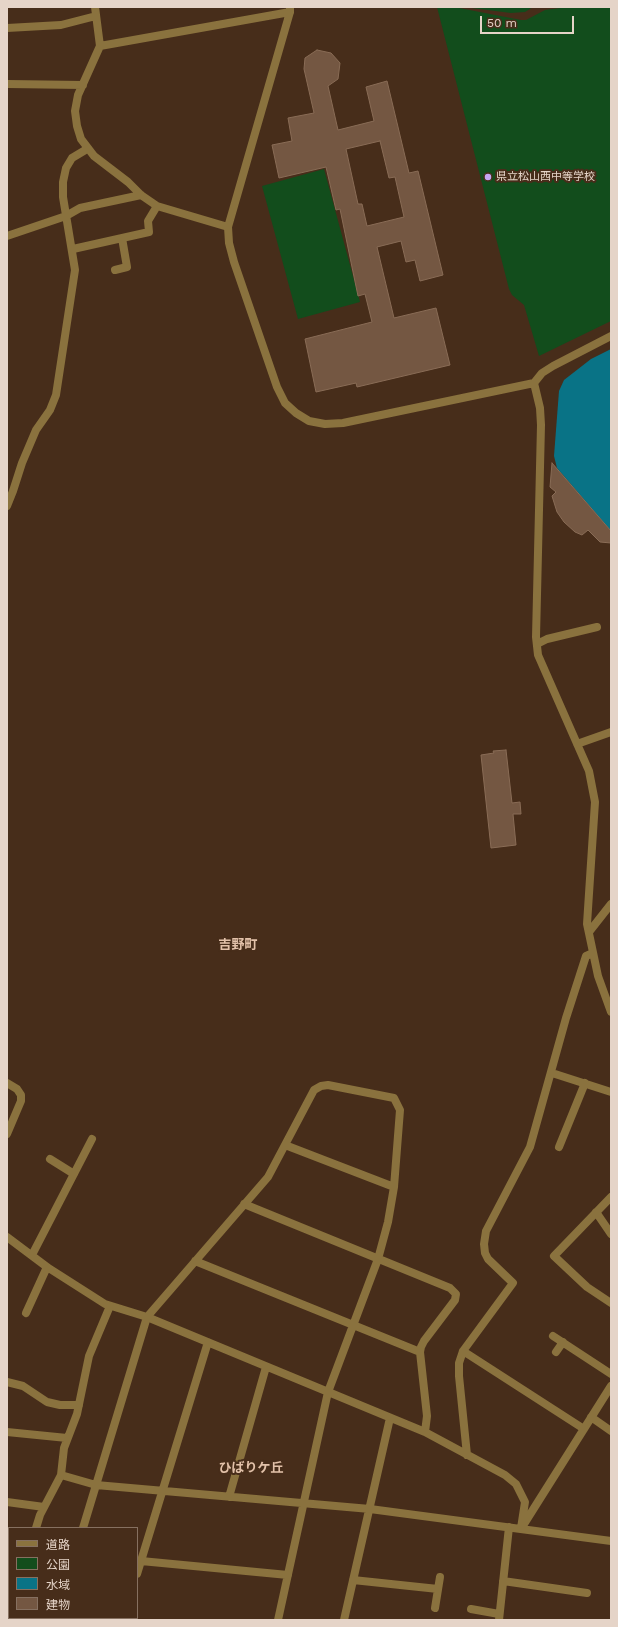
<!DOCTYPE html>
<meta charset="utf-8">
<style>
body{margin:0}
#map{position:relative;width:618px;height:1627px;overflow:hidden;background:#472d1a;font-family:"Work Sans","Noto Sans JP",sans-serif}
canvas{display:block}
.frame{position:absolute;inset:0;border:8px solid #e5d4c8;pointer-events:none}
.legend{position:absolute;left:8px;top:1527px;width:130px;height:92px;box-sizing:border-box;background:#472d1a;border:1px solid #867060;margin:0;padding:5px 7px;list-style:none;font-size:12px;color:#e5d4c8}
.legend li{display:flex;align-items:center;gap:8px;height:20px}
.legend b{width:20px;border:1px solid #867060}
.scale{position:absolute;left:480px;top:16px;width:94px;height:18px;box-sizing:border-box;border:2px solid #e5d4c8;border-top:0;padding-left:5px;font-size:12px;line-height:14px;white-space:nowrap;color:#e5d4c8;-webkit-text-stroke:3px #472d1a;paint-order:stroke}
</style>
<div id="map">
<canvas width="618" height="1627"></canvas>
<div class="frame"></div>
<ul class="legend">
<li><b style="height:5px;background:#8a723e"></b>道路</li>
<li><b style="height:11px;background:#124d1c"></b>公園</li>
<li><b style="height:11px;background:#097386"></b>水域</li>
<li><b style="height:11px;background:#745742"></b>建物</li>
</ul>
<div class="scale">50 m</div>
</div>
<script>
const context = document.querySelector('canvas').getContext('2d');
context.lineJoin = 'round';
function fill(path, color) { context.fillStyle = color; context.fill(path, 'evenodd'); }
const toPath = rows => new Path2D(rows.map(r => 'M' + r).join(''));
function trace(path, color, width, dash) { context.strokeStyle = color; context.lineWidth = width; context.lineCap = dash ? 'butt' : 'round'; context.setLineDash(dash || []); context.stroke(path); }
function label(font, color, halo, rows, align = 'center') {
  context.font = font + ' "Work Sans","Noto Sans JP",sans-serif'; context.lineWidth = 4; context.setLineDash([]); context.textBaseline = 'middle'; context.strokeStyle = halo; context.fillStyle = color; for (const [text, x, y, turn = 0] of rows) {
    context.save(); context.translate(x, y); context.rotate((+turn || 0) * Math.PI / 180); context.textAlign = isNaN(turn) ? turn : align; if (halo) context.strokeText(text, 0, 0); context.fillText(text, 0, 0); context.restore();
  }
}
fill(toPath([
 [437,7,454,7,521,20,526,20,545,10,568,7,611,7,611,321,539,356,524,305,512,295,509,289],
 [464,7,533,7,525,12,511,13],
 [324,169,360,302,298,319,262,186]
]), '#124d1c');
fill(toPath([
 [611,349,611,531,557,468,554,456,559,391,564,380,591,359]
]), '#097386');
const building = toPath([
 [317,50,331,53,340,63,338,79,328,86,338,130,374,121,366,87,387,81,409,173,418,171,443,275,420,281,415,260,406,262,401,241,377,247,394,318,436,308,450,365,357,387,356,383,316,392,305,339,372,322,365,294,358,296,340,209,336,210,326,167,279,178,272,145,292,141,288,118,314,113,304,69,305,58,317,50],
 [380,141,389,178,395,177,404,217,367,226,362,204,358,204,346,149,380,141],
 [552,463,611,531,611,543,600,542,588,530,582,535,575,532,564,522,557,512,552,496,556,492,550,487,552,463],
 [506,750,512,803,520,802,521,814,513,814,516,845,491,848,481,755,494,753,493,751,506,750]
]);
fill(building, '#745742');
trace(building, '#896c56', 1);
trace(toPath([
 [95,7,100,46,78,95,75,111,77,126,81,139,94,156,128,182,141,195,157,206,228,227],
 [290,7,290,12,228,227,229,243,234,262,277,387,285,403,296,413,309,421,325,424,343,423,534,383,542,373,553,366,611,336],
 [7,28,61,25,96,16],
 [100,46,290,12],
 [7,84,83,85],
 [7,236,66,216,80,208,141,195],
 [73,249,149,232,148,221,157,206],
 [115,270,127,267,122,238],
 [534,383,540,408,541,425,536,637,538,655,589,771,595,802,587,924,598,976,611,1012],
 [7,506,13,491,22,463,36,430,50,410,56,395,75,270,63,197,63,182,66,168,72,158,87,149],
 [537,644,547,639,597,627],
 [577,744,611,732],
 [589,932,611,904],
 [552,1073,611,1092],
 [7,1083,17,1089,21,1095,21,1101,7,1134],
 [285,1145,394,1187],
 [559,1147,585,1083],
 [50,1159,74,1174],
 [611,1197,554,1256,587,1287,611,1303],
 [244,1204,450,1288,456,1294,455,1300,424,1341,421,1347,420,1352,427,1416,425,1432],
 [596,1212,611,1234],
 [7,1237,47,1267,105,1304,147,1317,425,1432,505,1475,516,1484,525,1502,521,1528],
 [32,1255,92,1139],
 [195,1261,420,1352],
 [26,1313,47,1267],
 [553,1336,611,1374],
 [463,1351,584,1429],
 [556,1352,563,1342],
 [7,1382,23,1386,47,1402,60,1405,79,1405],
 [591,1417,611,1431],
 [7,1432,67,1438],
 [467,1455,459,1376,459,1363,463,1351,513,1283,488,1259,485,1253,484,1244,486,1231,530,1147,566,1018,586,956,593,953],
 [61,1475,96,1485,370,1509,611,1541],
 [229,1497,266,1367],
 [7,1502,44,1507],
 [524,1524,611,1386],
 [36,1528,40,1515,61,1475,64,1448,77,1414,89,1356,110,1306],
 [83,1528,147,1317,268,1177,314,1090,321,1086,328,1085,394,1098,400,1110,394,1187,388,1222,378,1259,328,1392,278,1620],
 [141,1561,288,1575],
 [7,1566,9,1566],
 [137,1574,208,1342],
 [353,1580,438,1589],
 [503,1581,587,1593],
 [7,1593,9,1591],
 [435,1608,440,1577],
 [471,1609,499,1614],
 [54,1620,55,1618],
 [123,1620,123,1618],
 [344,1620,390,1418],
 [499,1620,509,1527]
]), '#8a723e', 8);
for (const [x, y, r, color] of [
 [488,177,4,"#c3a7f2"]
]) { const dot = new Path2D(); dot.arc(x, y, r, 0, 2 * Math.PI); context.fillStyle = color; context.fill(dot); trace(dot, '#472d1a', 1.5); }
label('11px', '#e5d4c8', '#472d1a', [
 ["県立松山西中等学校",496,177]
], 'left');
label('bold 13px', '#e2c1a9', '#472d1a', [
 ["吉野町",238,945],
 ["ひばりケ丘",251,1468]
]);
</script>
